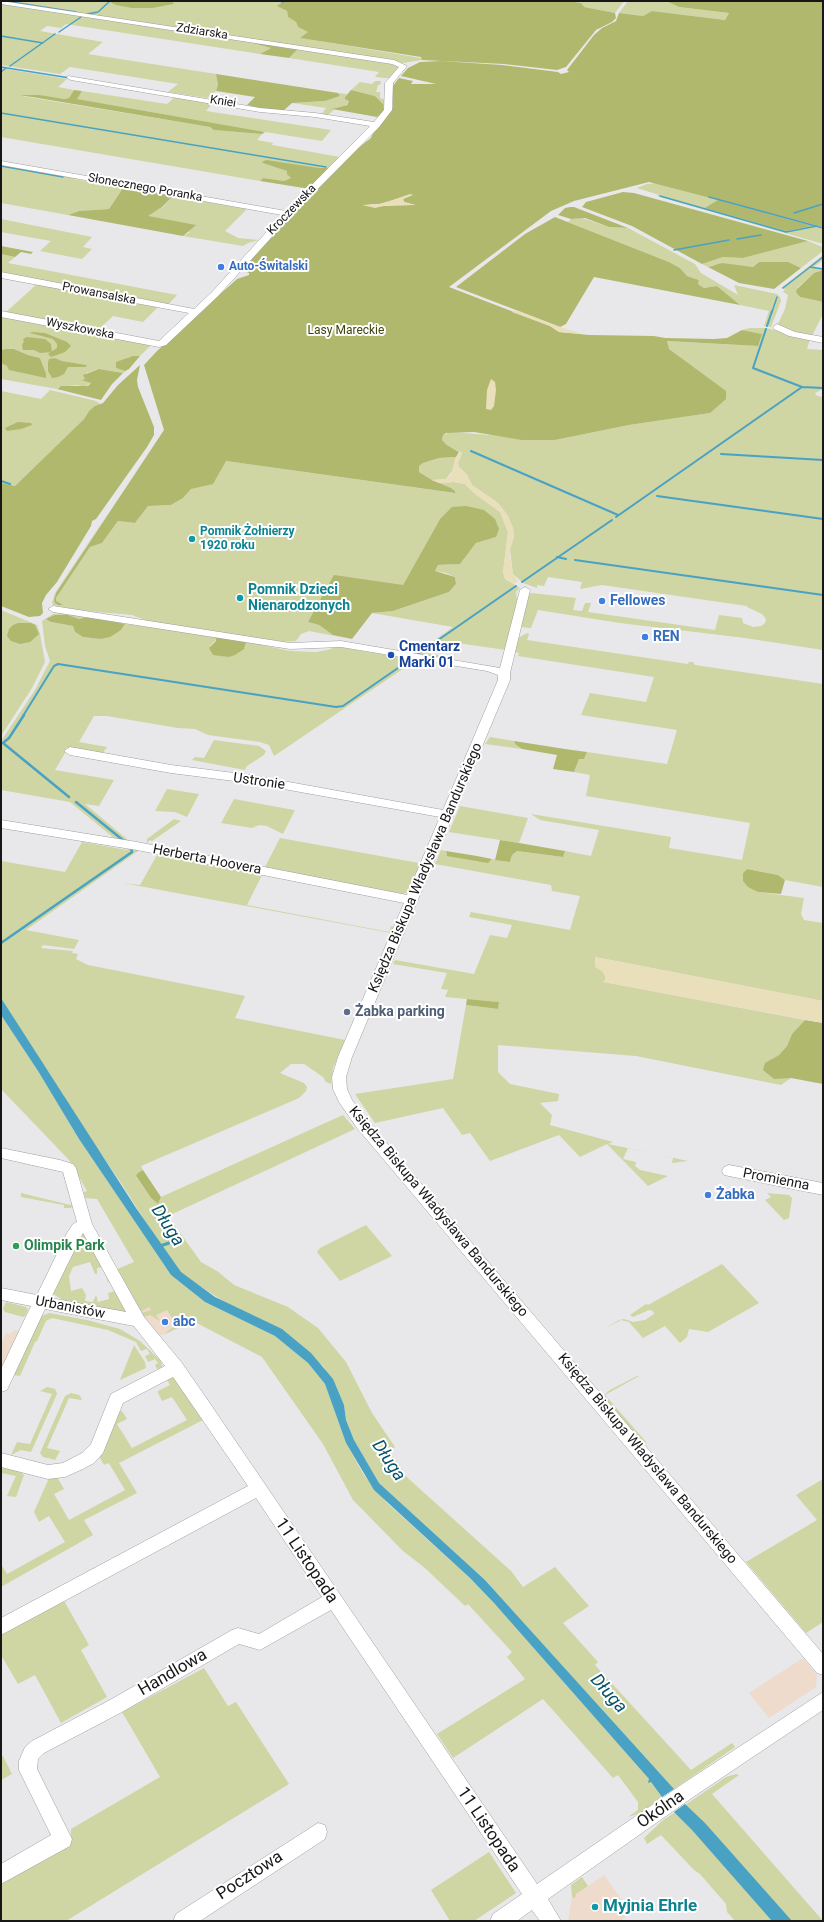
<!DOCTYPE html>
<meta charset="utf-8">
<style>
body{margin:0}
#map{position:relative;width:824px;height:1922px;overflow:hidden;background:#e8e8ea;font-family:Roboto,sans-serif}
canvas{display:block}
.frame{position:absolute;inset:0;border:2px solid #171717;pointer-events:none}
</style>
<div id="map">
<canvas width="824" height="1922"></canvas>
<div class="frame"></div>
</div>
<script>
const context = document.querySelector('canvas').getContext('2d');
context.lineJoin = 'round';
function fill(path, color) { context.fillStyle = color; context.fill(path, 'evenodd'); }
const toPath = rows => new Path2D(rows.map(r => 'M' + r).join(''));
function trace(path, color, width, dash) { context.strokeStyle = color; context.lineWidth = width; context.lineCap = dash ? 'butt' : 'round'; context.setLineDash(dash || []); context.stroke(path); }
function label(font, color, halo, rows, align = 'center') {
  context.font = font + ' Roboto,sans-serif'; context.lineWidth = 4; context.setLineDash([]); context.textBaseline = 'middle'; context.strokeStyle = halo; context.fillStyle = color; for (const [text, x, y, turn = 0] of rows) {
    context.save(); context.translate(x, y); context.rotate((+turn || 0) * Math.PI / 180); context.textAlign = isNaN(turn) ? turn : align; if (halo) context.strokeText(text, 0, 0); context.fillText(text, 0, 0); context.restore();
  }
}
fill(toPath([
 [149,1306,167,1310,178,1327,157,1337,140,1310],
 [15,1330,21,1332,1,1375,1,1344,6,1333,10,1334],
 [803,1658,817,1675,816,1687,769,1718,749,1693],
 [604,1875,631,1913,620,1921,568,1921,572,1897]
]), '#eedbcb');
fill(toPath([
 [1,1,111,1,116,5,141,8,171,5,174,2,172,1,284,1,278,6,287,11,288,17,296,22,298,27,308,32,301,38,421,58,422,60,403,63],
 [568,1,624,1,615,13,583,7,581,3],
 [628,1,666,1,679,7,729,13,725,20,652,11,643,16,619,13],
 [1,3,248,40,249,42,271,48,260,54,66,24,61,28,47,26,40,31,103,42,88,54,216,74,218,85,216,91,207,98,168,92,178,84,70,67,60,74,1,65],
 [299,48,392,63,399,67,390,78,385,78,375,77,379,72,289,58],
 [1,68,67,79,58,87,74,90,69,98,64,99,21,96,180,122,210,127,215,130,262,134,257,140,273,143,272,145,340,157,332,168,281,169,287,171,291,178,284,181,263,178,260,181,1,137],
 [375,81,381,81,380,85,378,85,376,92,380,92,380,98,386,100,386,108,381,116,377,117,384,111,383,104,375,96,351,90,360,82,372,84],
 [82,91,167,104,176,96,214,102,206,111,331,130,322,141,265,132,76,99],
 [338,93,347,94,345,97,349,101,346,105,336,108,327,116,321,115,326,108,292,103,325,101,340,96],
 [1,165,76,177,74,179,123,188,109,209,79,211,68,215,1,203],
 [659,183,823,227,823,244,657,196,659,195,637,188,647,184],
 [173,196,247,209,225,231,238,238,259,240,248,243,243,246,183,236,190,232,147,216,163,207],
 [582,218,609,227,628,228,695,264,701,273,738,295,734,285,777,294,780,297,781,301,771,327,764,326,769,311,740,305,717,286,704,288,698,284,699,280,687,276,680,268,669,262,568,222,571,219],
 [1,219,92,237,83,247,92,249,82,259,40,251,51,241,1,232],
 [808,241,823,247,823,251,801,268,787,262,759,262,753,267,713,265,708,267,702,264,723,257,743,258],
 [1,254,15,257,8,263,177,295,167,306,1,274],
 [823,255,823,260,814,267,823,268,823,270,814,273,797,288,800,297,823,302,823,314,813,334,811,337,780,327,778,324,785,309,788,295,783,292,785,289,781,288],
 [37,284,158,307,143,322,113,316,98,330,5,313],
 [1,316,149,344,150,346,140,356,127,358,116,368,125,371,129,369,123,373,99,369,86,373,85,379,82,380,91,383,85,387,77,385,58,387,57,389,1,379,1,363,7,366,43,366,40,358,28,355,14,349,1,350],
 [55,358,62,361,87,365,86,367,49,364,48,362],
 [750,328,766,328,810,339,807,349,823,350,823,389,815,393,817,396,823,397,823,650,745,638,620,623,538,610,531,628,520,627,529,594,532,593,576,598,573,610,582,611,585,603,591,603,588,612,715,630,719,615,742,618,743,623,753,627,761,626,765,623,766,619,762,614,747,607,747,606,602,585,580,589,582,582,548,577,544,586,537,585,537,588,540,589,523,583,513,574,510,549,514,537,513,528,508,516,498,503,472,485,467,475,459,467,458,463,462,453,447,445,442,440,443,435,451,432,555,440,629,425,710,413,688,364,669,349,666,341,757,346,762,334,742,330],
 [50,390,96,401,100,404,89,411,84,419,15,486,1,483,1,391,41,399],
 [456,457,453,470,446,479,432,480,419,472,419,466,423,463,439,458],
 [226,461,454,493,455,491,451,488,439,483,454,482,465,484,474,493,500,512,508,532,503,572,505,579,520,588,516,592,517,600,506,650,443,641,426,653,443,656,442,658,415,654,453,627,372,613,393,611,449,592,456,584,455,577,446,573,435,571,438,565,460,564,476,543,496,537,440,519,403,585,308,622,319,625,333,635,351,639,309,631,301,634,296,641,280,642,153,623,132,615,77,610,53,605,52,603,55,593,123,491,56,593,54,600,59,604,56,601,56,598,90,547,102,543,118,521,135,523,148,506,171,505,183,498,191,489,198,486],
 [1,610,37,625,40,634,45,662,32,688,1,736],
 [66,613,86,617,79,619,68,615,55,615,51,622,73,626,75,632,83,637,100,639,121,630,125,624,188,632,219,637,210,646,229,657,239,652,239,640,290,651,317,652,331,649,333,646,416,660,274,756,269,745,260,742,208,735,195,729,178,728,107,716,94,716,79,742,107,747,102,754,66,748,65,753,55,770,114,780,99,806,85,804,128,840,137,843,114,838,70,802,1,790,1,741,35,690,50,661,45,646,42,621,53,614],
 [527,633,529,634,527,640,688,664,689,662,693,662,695,665,823,684,823,887,785,880,778,875,747,869,743,873,743,881,758,892,804,898,801,914,804,920,823,923,823,1001,595,957,606,978,604,982,805,1020,792,1034,787,1046,779,1055,772,1059,774,1078,791,1078,781,1085,636,1056,498,1045,498,1072,510,1084,559,1094,558,1101,540,1103,552,1115,550,1125,613,1142,608,1144,688,1161,672,1163,673,1158,628,1148,623,1159,636,1162,635,1166,640,1170,668,1176,648,1186,607,1144,580,1157,559,1135,490,1161,470,1133,462,1135,443,1108,375,1123,355,1094,453,1079,466,1005,498,1009,499,1002,445,997,448,990,441,989,447,973,393,964,395,960,474,974,490,935,507,938,512,925,469,917,471,912,570,930,580,896,552,891,551,885,435,864,441,850,446,851,446,854,490,861,492,859,510,862,512,855,517,851,563,857,565,851,591,856,599,830,540,820,531,814,671,837,669,848,742,860,750,823,586,796,590,775,574,772,579,759,584,759,587,752,667,764,677,730,581,715,590,693,646,702,654,677,518,656,519,653,514,652,518,638],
 [490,737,514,741,514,743,522,749,485,744],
 [214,740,259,746,266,751,264,755,247,766,245,770,192,760,195,757,204,758],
 [167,789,199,794,187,817,175,812,155,811],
 [234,799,294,810,295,810,283,834,267,826,259,825,252,828,221,823],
 [460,806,528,818,519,843,449,832],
 [174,819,181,821,152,841,150,840,147,843,147,839],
 [280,838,419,863,420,864,408,892,403,894,267,868,265,867],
 [82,842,127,850,129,848,138,849,138,851,26,930,79,940,74,949,43,945,41,948,73,951,72,953,78,954,76,959,88,965,245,996,235,1018,345,1040,333,1068,331,1084,326,1082,323,1077,304,1064,291,1064,280,1073,304,1083,307,1087,306,1091,299,1098,141,1166,143,1170,136,1177,151,1198,158,1204,161,1197,343,1115,355,1129,168,1216,201,1262,217,1271,234,1285,288,1307,318,1328,346,1362,372,1413,395,1447,389,1450,402,1469,400,1471,511,1571,523,1587,555,1567,589,1606,563,1623,598,1662,595,1665,691,1770,732,1743,735,1747,674,1789,485,1580,379,1483,354,1440,346,1420,344,1405,323,1366,177,1271,158,1245,159,1243,121,1183,63,1098,64,1096,45,1067,40,1063,1,998,1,861,65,872],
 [157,855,262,875,247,905,389,932,391,926,394,927,391,933,123,883,140,885],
 [1,1015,38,1071,79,1139,171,1275,205,1302,275,1336,308,1363,325,1384,346,1443,364,1475,386,1502,470,1578,494,1603,649,1779,662,1797,641,1813,628,1817,638,1810,638,1802,618,1775,613,1778,543,1699,453,1758,437,1734,525,1679,507,1657,512,1652,468,1604,465,1606,425,1568,403,1551,353,1500,323,1444,262,1357,193,1321,163,1335,176,1325,167,1310,156,1315,160,1321,150,1315,144,1317,141,1313,151,1310,149,1307,140,1312,115,1270,134,1262,97,1199,85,1198,84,1192,87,1191,69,1160,1,1089],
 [21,1193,70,1205,74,1204,73,1206,71,1208,64,1208,64,1205,21,1197],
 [767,1193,789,1195,792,1198,789,1218,784,1220,765,1200,771,1197],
 [366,1225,392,1256,340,1281,317,1252,320,1248],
 [84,1232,109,1276,110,1281,108,1282,103,1267,97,1268,97,1274,95,1274,90,1262,73,1267,69,1276,71,1291,82,1288,86,1295,85,1301,93,1302,96,1295,98,1302,109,1299,108,1293,115,1291,120,1294,130,1312,129,1313,110,1311,63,1300,53,1294,53,1289,74,1246,75,1240,80,1233],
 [722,1264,759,1303,708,1332,689,1329,687,1337,680,1343,665,1326,643,1338,629,1322,621,1320,604,1329,619,1320,624,1319,633,1322,645,1320,654,1314,653,1311,649,1310,633,1317,630,1315,646,1304,648,1305],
 [6,1302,26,1307,28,1310,25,1316,23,1317,5,1312,3,1309],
 [49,1313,87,1320,120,1329,140,1341,161,1361,162,1367,157,1369,155,1365,158,1363,155,1359,148,1362,145,1356,150,1354,147,1349,141,1351,136,1342,108,1330,52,1318,46,1321,37,1341,35,1342,20,1376,13,1375,39,1317],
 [134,1345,145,1362,146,1368,120,1380],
 [637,1376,639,1376,605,1395,647,1443,642,1442,606,1400,604,1395,610,1390],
 [169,1377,175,1378,203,1420,119,1463,137,1493,84,1520,93,1535,1,1587,1,1564,7,1574,65,1542,49,1516,39,1522,34,1512,49,1478,57,1477,64,1489,54,1494,69,1520,125,1490,110,1465,108,1463,104,1465,99,1456,118,1412,122,1411,127,1419,117,1424,132,1448,187,1420,172,1397,162,1401,158,1393,158,1391,170,1385,166,1378],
 [47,1387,55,1389,57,1394,31,1452,21,1450,11,1455,17,1442,30,1444,52,1394,40,1391],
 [71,1393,79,1395,82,1399,81,1400,69,1398,47,1448,60,1451,55,1460,43,1457,40,1453,65,1396],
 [1,1467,20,1471,19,1473,21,1472,24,1475,16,1497,7,1496,16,1476,1,1473],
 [823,1479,823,1622,806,1633,746,1562,817,1520,796,1495],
 [63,1599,89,1645,81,1650,107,1697,61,1723,35,1675,18,1684,1,1655,1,1632],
 [204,1668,228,1706,236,1702,289,1784,66,1921,1,1921,1,1879,71,1838,71,1829,160,1777,122,1712],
 [3,1756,12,1774,1,1780,1,1757],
 [736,1774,739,1775,712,1794,823,1921,735,1921,727,1912,726,1904,700,1874,694,1870,661,1835,647,1844,644,1838,662,1821,726,1777],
 [489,1852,516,1893,474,1921,450,1921,431,1890],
 [582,1877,588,1886,576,1894,575,1898,572,1897,571,1885]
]), '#cfd5a3');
fill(toPath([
 [111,1,172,1,174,4,152,8,132,8,116,5,110,2],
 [284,1,568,1,581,3,584,7,615,13,616,18,612,22,596,30,566,67,557,70,504,64,422,60,421,57,300,38,308,32,298,27,296,22,288,17,287,11,277,6],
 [666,1,823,1,823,227,649,182,574,201,551,211,449,287,550,326,559,332,589,335,654,336,665,338,714,339,727,338,742,330,762,334,758,346,667,341,669,349,726,391,726,399,710,413,629,425,555,440,522,440,474,432,446,433,443,435,442,440,447,445,459,452,456,457,439,458,423,463,419,466,419,472,432,480,451,488,455,491,455,493,226,461,213,484,191,489,183,498,171,505,148,506,135,523,118,521,102,543,90,547,56,598,56,601,63,605,58,605,55,603,54,600,56,593,164,430,144,365,157,351,237,279,249,275,249,273,241,270,269,237,358,148,371,138,372,135,393,108,392,87,399,78,413,81,411,84,436,84,401,76,408,68,420,62,441,61,502,65,558,72,561,74,569,72,567,70,594,35,602,28,616,21,619,13,643,16,652,11,725,20,729,13,679,7],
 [412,195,403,199,404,202,415,205,383,206,366,204,379,204],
 [248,40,299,48,289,58,260,54,271,48,249,42],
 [216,74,338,93,340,96,325,101,292,103,282,112,263,109,247,105,255,97,216,91,218,85],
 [74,90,82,91,77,99,265,132,262,134,214,130,210,127,20,95,39,95,64,99,69,98],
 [351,90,375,96,383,104,384,111,377,117,332,109,347,105,349,101,345,99,345,97],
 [266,160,319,168,332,168,310,189,260,181,263,178,284,181,291,178,287,174,287,171,263,163,262,162],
 [123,188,173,196,162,207,148,216,196,225,183,236,68,215,79,211,109,209],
 [623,192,634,193,808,241,743,258,723,257,702,264,632,226,582,207,586,202],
 [718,200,812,226,786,231,705,208],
 [570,207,574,207,628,228,609,227,585,218,571,219,558,215,565,208],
 [555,217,669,262,680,268,687,276,699,280,698,284,704,288,717,286,740,305,594,277,566,324,560,327,456,287,525,234],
 [1,246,33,252,31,254,21,252,15,257,1,254],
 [759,262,788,262,801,268,774,289,739,283,708,267,722,263,753,267],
 [823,270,823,302,800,297,796,292,797,289,814,273],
 [32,332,45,333,67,342,71,346,65,352,51,357,48,354,57,348,57,344,53,339,30,333],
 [27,337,45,339,51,344,52,352,40,353,34,350,23,350,22,345,24,341,23,339],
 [6,349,14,349,28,355,40,358,46,374,46,378,9,370,7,366,1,363,1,350],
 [133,356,140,356,129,369,125,371,116,368,116,362],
 [55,358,62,361,87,365,86,367,68,367,64,374,58,377,52,378,48,371,48,362,49,359],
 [140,365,137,380,138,387,154,427,154,435,147,447,96,519,92,521,91,526,57,582,46,595,42,603,43,613,40,616,29,617,1,606,1,483,15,486,84,419,89,411,95,406,103,403,118,385],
 [99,369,123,373,112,384,101,400,57,389,61,386,88,386,91,383,81,380,85,379,83,375],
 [18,422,31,423,32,425,21,429,7,431,5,428],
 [466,506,484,510,495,519,499,529,496,537,476,543,460,564,438,565,435,571,455,577,456,584,449,592,393,611,372,613,352,639,333,635,319,625,308,622,334,575,403,585,440,519,452,507],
 [55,615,68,615,79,619,86,617,108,620,125,624,121,630,110,637,100,639,83,637,75,632,73,626,51,622,46,619],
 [18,623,31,623,35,625,39,634,30,642,20,644,11,641,7,636,9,629,13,625],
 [219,637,239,640,246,642,244,649,235,655,229,657,213,655,209,648,216,641,216,638],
 [514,741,565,749,587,752,584,759,579,759,574,772,553,769,557,755,522,749,515,744],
 [500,840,519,843,565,851,563,857,517,851,512,855,510,862,495,860],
 [446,851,477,856,492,859,488,863,447,856],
 [747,869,778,875,785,880,781,894,758,892,748,887,743,881,743,873],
 [467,999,499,1002,498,1009,466,1005],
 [805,1020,823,1023,823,1084,791,1078,774,1079,763,1070,765,1063,779,1055,787,1046,792,1034],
 [143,1170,161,1197,158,1204,151,1198,136,1176,138,1173]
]), '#b0b86e');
fill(toPath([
 [410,194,413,195,403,199,404,202,416,205,388,205,375,208,362,205,381,204],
 [516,310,560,327,583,334,559,332,550,326,512,312],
 [491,379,495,382,496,390,494,406,491,410,486,409,487,390],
 [459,452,462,453,458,463,459,467,467,475,472,485,498,503,508,516,513,528,514,537,510,549,510,556,513,574,518,581,514,584,505,579,503,572,508,532,500,512,474,493,465,484,454,482,439,483,432,480,446,479,451,475,455,459],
 [595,957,823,1001,823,1023,603,982,606,978,603,972,595,967]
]), '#e9dfba');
fill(toPath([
 [1,998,136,1208,181,1272,215,1297,282,1329,311,1353,333,1379,344,1405,346,1420,354,1440,379,1483,485,1580,674,1789,662,1797,651,1782,648,1783,649,1779,494,1603,470,1578,374,1490,346,1443,325,1384,308,1363,275,1336,205,1302,171,1275,79,1139,38,1071,1,1015],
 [685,1804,705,1823,792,1921,772,1921,692,1830,674,1812]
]), '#49a2c3');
trace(toPath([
 [5,1,76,12],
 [279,1,283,2],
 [87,14,98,12,110,1],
 [59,32,81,17],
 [1,36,43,43],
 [10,66,55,34],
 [1,67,70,78],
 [1,72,6,68],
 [1,113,326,167],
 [1,166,63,177],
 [660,196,786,232,817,226],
 [709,197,823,228],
 [794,213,823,204],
 [737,239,761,235],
 [674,250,729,240],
 [810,267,823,269],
 [783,288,823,257],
 [772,312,777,297]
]), '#49a2c3', 1.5);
trace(toPath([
 [767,326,772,311],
 [766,329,753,368,802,387],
 [471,451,618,515],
 [721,454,823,460],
 [1,481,10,484],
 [657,496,823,519],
 [616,517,802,387,823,388],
 [557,557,566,559],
 [575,560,823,595],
 [522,582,612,520],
 [418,654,516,586],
 [23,716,54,666,58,664,336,707,343,706,411,659]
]), '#49a2c3', 2);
trace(toPath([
 [3,743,9,738,24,715],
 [3,743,69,797],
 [76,802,124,841],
 [1,943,132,852,131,847]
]), '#49a2c3', 2.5);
trace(toPath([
 [160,1246,169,1243]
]), '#49a2c3', 3);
const minor = toPath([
 [1,1,394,60,407,66,393,83,392,110,379,127,290,217,218,296,166,345,159,347,1,317,1,311,159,341,189,313,1,278,1,272,194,309,212,292,282,215,1,165,1,161,286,211,370,126,315,117,260,112,71,80,67,78,68,76,260,108,315,113,374,122,384,110,385,83,399,67,392,64,1,4,1,1],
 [777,324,795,332,823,337,823,343,789,336,774,329,773,327,777,324],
 [525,587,530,590,510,673,510,680,352,1057,346,1077,347,1089,352,1100,367,1120,823,1654,823,1675,817,1673,357,1128,339,1102,333,1089,332,1077,338,1057,404,903,137,850,1,828,1,820,137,842,407,895,440,817,250,783,171,773,70,755,64,751,70,747,171,765,250,775,443,810,498,680,498,675,487,671,341,647,290,649,53,612,48,609,53,606,290,643,341,641,500,668,520,590,525,587],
 [1,1148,60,1160,73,1164,76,1168,92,1224,144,1317,182,1363,209,1402,537,1884,684,1783,823,1692,823,1710,696,1795,548,1899,561,1921,540,1921,532,1910,517,1921,490,1921,493,1914,522,1894,331,1610,260,1650,239,1644,122,1712,44,1753,38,1759,37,1769,72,1839,70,1846,1,1884,1,1864,51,1835,19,1770,19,1761,25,1747,32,1741,110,1700,232,1630,238,1628,259,1634,322,1597,256,1498,1,1635,1,1618,248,1486,173,1377,123,1403,103,1453,94,1463,83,1469,65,1477,48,1479,1,1467,1,1453,48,1465,63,1463,82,1453,91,1444,111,1394,165,1366,134,1326,45,1309,7,1390,1,1392,1,1369,31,1306,1,1300,1,1288,37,1295,67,1233,73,1224,77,1222,63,1172,1,1158,1,1148],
 [83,1233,126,1312,51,1298,83,1233],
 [729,1165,823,1183,823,1195,724,1175,722,1171,724,1167,729,1165],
 [318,1823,325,1825,327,1832,325,1839,200,1921,173,1921,176,1914,318,1823]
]);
trace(minor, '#9d9e9f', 1);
fill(minor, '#fff');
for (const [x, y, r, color] of [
 [221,267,4,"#3f7fe0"],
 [192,539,4,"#0f9aa8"],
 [240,598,4,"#0f9aa8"],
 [602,601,4,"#3f7fe0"],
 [645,637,4,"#3f7fe0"],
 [391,655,4,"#1a4fb4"],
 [347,1012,4,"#5c6f8a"],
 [708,1195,4,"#3f7fe0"],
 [16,1246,4,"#2e9e5b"],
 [165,1322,4,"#3f7fe0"],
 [595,1907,4,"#0f9aa8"]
]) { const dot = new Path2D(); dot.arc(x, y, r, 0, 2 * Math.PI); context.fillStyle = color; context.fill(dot); trace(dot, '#fff', 1.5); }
label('12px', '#171717', '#fff', [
 ["Zdziarska",202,32,9],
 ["Kniei",223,102,9],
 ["Słonecznego Poranka",145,188,10],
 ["Kroczewska",292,210,-46],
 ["Prowansalska",99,294,11],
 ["Wyszkowska",80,329,11]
]);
label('bold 12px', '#366cbe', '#fff', [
 ["Auto-Świtalski",229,267]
], 'left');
label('12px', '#41450b', '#fff', [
 ["Lasy Mareckie",346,331]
]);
label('bold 12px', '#0d838f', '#fff', [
 ["Pomnik Żołnierzy",200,532],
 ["1920 roku",200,546]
], 'left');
label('bold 14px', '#0d838f', '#fff', [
 ["Pomnik Dzieci",248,590],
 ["Nienarodzonych",248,606]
], 'left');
label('bold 14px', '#366cbe', '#fff', [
 ["Fellowes",610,601],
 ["REN",653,637],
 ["Żabka",716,1195],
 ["abc",173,1322]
], 'left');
label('bold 14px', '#164399', '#fff', [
 ["Cmentarz",399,647],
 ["Marki 01",399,663]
], 'left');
label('14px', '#171717', '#fff', [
 ["Ustronie",259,782,8],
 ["Herberta Hoovera",207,860,11],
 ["Księdza Biskupa Władysława Bandurskiego",426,868,-67],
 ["Promienna",776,1180,11],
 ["Księdza Biskupa Władysława Bandurskiego",438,1212,50],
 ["Urbanistów",70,1308,11],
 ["Księdza Biskupa Władysława Bandurskiego",647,1459,50]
]);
label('bold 14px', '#4e5e75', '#fff', [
 ["Żabka parking",355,1012]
], 'left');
label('bold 14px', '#27864d', '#fff', [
 ["Olimpik Park",24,1246]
], 'left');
label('17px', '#171717', '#fff', [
 ["11 Listopada",306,1561,56],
 ["Handlowa",173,1673,-30],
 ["Okólna",661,1810,-35],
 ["11 Listopada",488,1830,56],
 ["Pocztowa",250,1876,-33]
]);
label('bold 17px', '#0d838f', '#fff', [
 ["Myjnia Ehrle",603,1907]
], 'left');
label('italic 18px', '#06536b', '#fff', [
 ["Długa",167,1226,57],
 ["Długa",388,1461,56],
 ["Długa",608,1694,49]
]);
</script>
